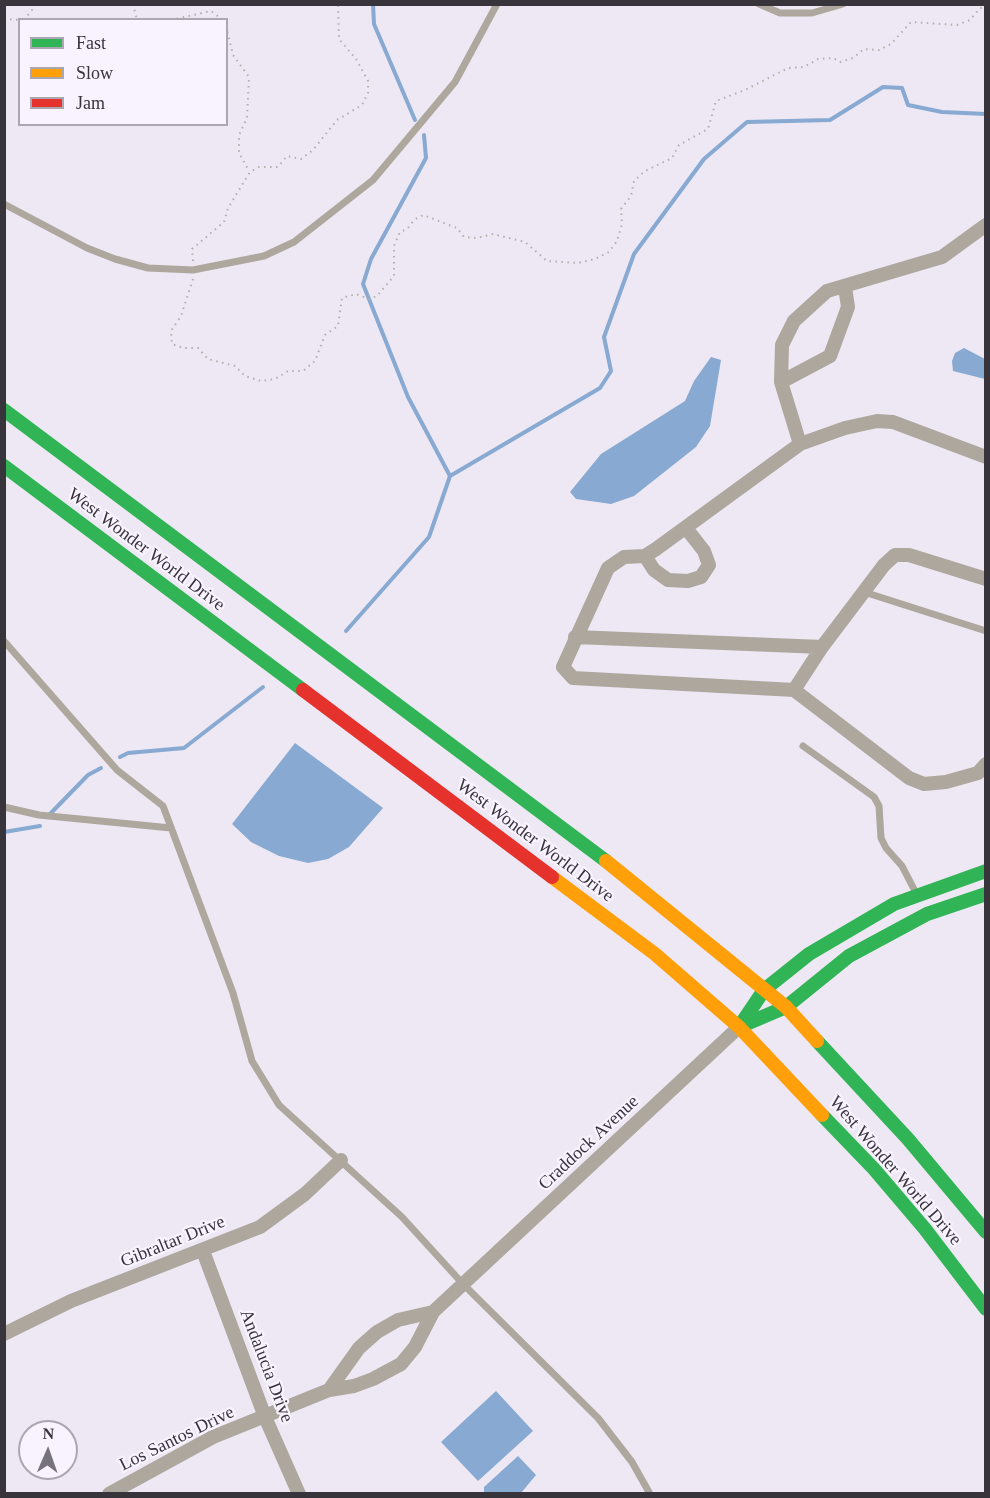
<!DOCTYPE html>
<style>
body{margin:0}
#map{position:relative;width:990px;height:1498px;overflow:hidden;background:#ede8f3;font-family:Georgia,serif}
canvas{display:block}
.frame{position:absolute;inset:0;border:6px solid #37343b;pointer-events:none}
.legend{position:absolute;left:18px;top:18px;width:210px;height:108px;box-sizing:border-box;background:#f8f3fe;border:2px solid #aba7b0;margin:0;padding:8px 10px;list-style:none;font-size:18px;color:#37343b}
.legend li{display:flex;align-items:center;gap:12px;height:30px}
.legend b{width:30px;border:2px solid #aba7b0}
.north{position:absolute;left:18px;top:1420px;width:60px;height:60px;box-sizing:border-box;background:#f8f3fe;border:2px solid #aba7b0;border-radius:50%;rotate:2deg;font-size:16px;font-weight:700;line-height:24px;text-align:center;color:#37343b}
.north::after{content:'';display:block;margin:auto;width:21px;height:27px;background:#77737b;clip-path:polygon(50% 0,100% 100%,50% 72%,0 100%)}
</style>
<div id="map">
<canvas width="990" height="1498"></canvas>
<div class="frame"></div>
<ul class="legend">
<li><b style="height:8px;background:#30b455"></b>Fast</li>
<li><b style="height:8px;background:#ff9f0a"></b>Slow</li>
<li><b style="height:8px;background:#e5322d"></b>Jam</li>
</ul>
<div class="north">N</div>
</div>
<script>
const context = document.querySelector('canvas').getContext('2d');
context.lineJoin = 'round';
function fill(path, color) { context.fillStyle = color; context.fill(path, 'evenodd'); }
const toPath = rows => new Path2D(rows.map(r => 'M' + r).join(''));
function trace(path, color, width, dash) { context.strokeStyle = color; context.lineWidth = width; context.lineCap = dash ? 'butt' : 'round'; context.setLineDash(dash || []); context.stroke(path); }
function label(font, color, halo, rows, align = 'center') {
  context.font = font + ' Georgia,serif'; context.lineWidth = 4.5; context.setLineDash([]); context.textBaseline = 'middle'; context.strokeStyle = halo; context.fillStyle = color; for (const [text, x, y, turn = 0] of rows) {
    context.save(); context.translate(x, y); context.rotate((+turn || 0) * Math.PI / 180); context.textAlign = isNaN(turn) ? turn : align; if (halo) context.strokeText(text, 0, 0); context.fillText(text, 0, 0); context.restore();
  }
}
fill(toPath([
 [964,348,985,359,985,379,953,371,952,361,955,353],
 [711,357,721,360,710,426,696,447,634,496,611,504,576,499,570,492,601,454,685,401,694,381],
 [295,743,383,808,349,847,328,859,308,863,279,856,251,842,232,824],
 [496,1391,533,1431,478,1481,441,1442],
 [518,1456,536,1475,521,1493,484,1493,484,1487]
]), '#88a9d1');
trace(toPath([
 [373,4,374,24,415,120],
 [424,135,426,158,371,259,363,284,408,397,450,476],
 [346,631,429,537,450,476,600,388,611,371,604,337,634,254,704,159,747,122,830,120,883,87,902,88,908,105,942,112,986,114],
 [120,757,128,753,184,748,263,687],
 [50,814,88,775,101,768],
 [4,832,40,826]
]), '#88a9d1', 4);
trace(toPath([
 [133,4,137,20],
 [4,19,22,20],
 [24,20,32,10,32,4],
 [171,20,211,11,223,20],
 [226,26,233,55,249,77,247,118,239,135,239,153,249,171],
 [193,261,192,249,224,222,228,208,250,172,259,167,278,167,287,156,301,159,313,150,337,120,362,105,368,93,368,81,356,59,339,39,338,4],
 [193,279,181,316,171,331,172,344,183,348,198,348,208,359,235,366,245,376,261,381,275,379,288,371,303,371,315,361,325,335,338,326,342,298,356,294,369,299,377,296,394,276,394,246,400,232,407,229,414,220,423,215,457,228,464,237,477,238,493,234,525,242,547,261,578,263,595,259,609,252,617,241,622,224,621,209,631,196,634,181,645,171,672,158,679,145,708,129,716,101,745,90,788,68,804,67,818,59,833,58,840,62,853,58,864,49,879,50,891,44,911,22,957,25,970,20,980,8,986,7]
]), '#b3afac', 2, [1.5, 4.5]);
trace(toPath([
 [759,4,780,13,812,13,843,4],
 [4,204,87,248,115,259,148,268,193,270,264,256,294,242,373,180,455,82,497,4],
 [864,592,986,631],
 [4,641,117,770,163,806,233,993,252,1061,279,1105,402,1217,463,1284,598,1418,632,1462,650,1494],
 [803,746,874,797,879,806,881,838,886,848,902,866,916,893],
 [4,807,39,815,171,828]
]), '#ada79e', 7);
trace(toPath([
 [781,382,830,356,848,307,845,287],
 [800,444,781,382,782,345,794,321,827,291,942,257,986,225],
 [986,457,893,422,877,421,845,428,800,444,656,549,645,556,624,557,608,568,563,667,573,678,794,690,909,778,924,784,946,782,978,773,986,764],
 [645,556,654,570,668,580,688,581,701,577,709,565,704,551,686,528],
 [575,637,822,647,884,565,895,555,909,555,986,579],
 [794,690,822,647],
 [203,1251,265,1417,299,1494],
 [4,1334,71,1301,260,1227,305,1194,341,1160],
 [329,1390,359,1348,377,1332,398,1320,433,1312],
 [109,1494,213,1437,329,1390,354,1386,373,1379,401,1364,415,1347,433,1312,739,1027]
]), '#ada79e', 14);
trace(toPath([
 [4,410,606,861],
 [4,466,303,690],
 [739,1027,764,990,809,954,894,904,986,871],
 [739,1027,786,1007,849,956,927,914,986,894],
 [817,1041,908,1139,986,1232],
 [822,1115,874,1169,925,1229,986,1309]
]), '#30b455', 14);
trace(toPath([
 [606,861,786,1007,817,1041],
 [552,877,655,954,739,1027,822,1115]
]), '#ff9f0a', 14);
trace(toPath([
 [303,690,552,877]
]), '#e5322d', 14);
label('18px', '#37343b', '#f8f3fe', [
 ["West Wonder World Drive",146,550,37],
 ["West Wonder World Drive",535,841,37],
 ["Craddock Avenue",589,1143,-43],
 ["West Wonder World Drive",895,1171,49],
 ["Gibraltar Drive",173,1242,-22],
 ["Andalucia Drive",266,1366,69],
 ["Los Santos Drive",177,1439,-26]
]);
</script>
